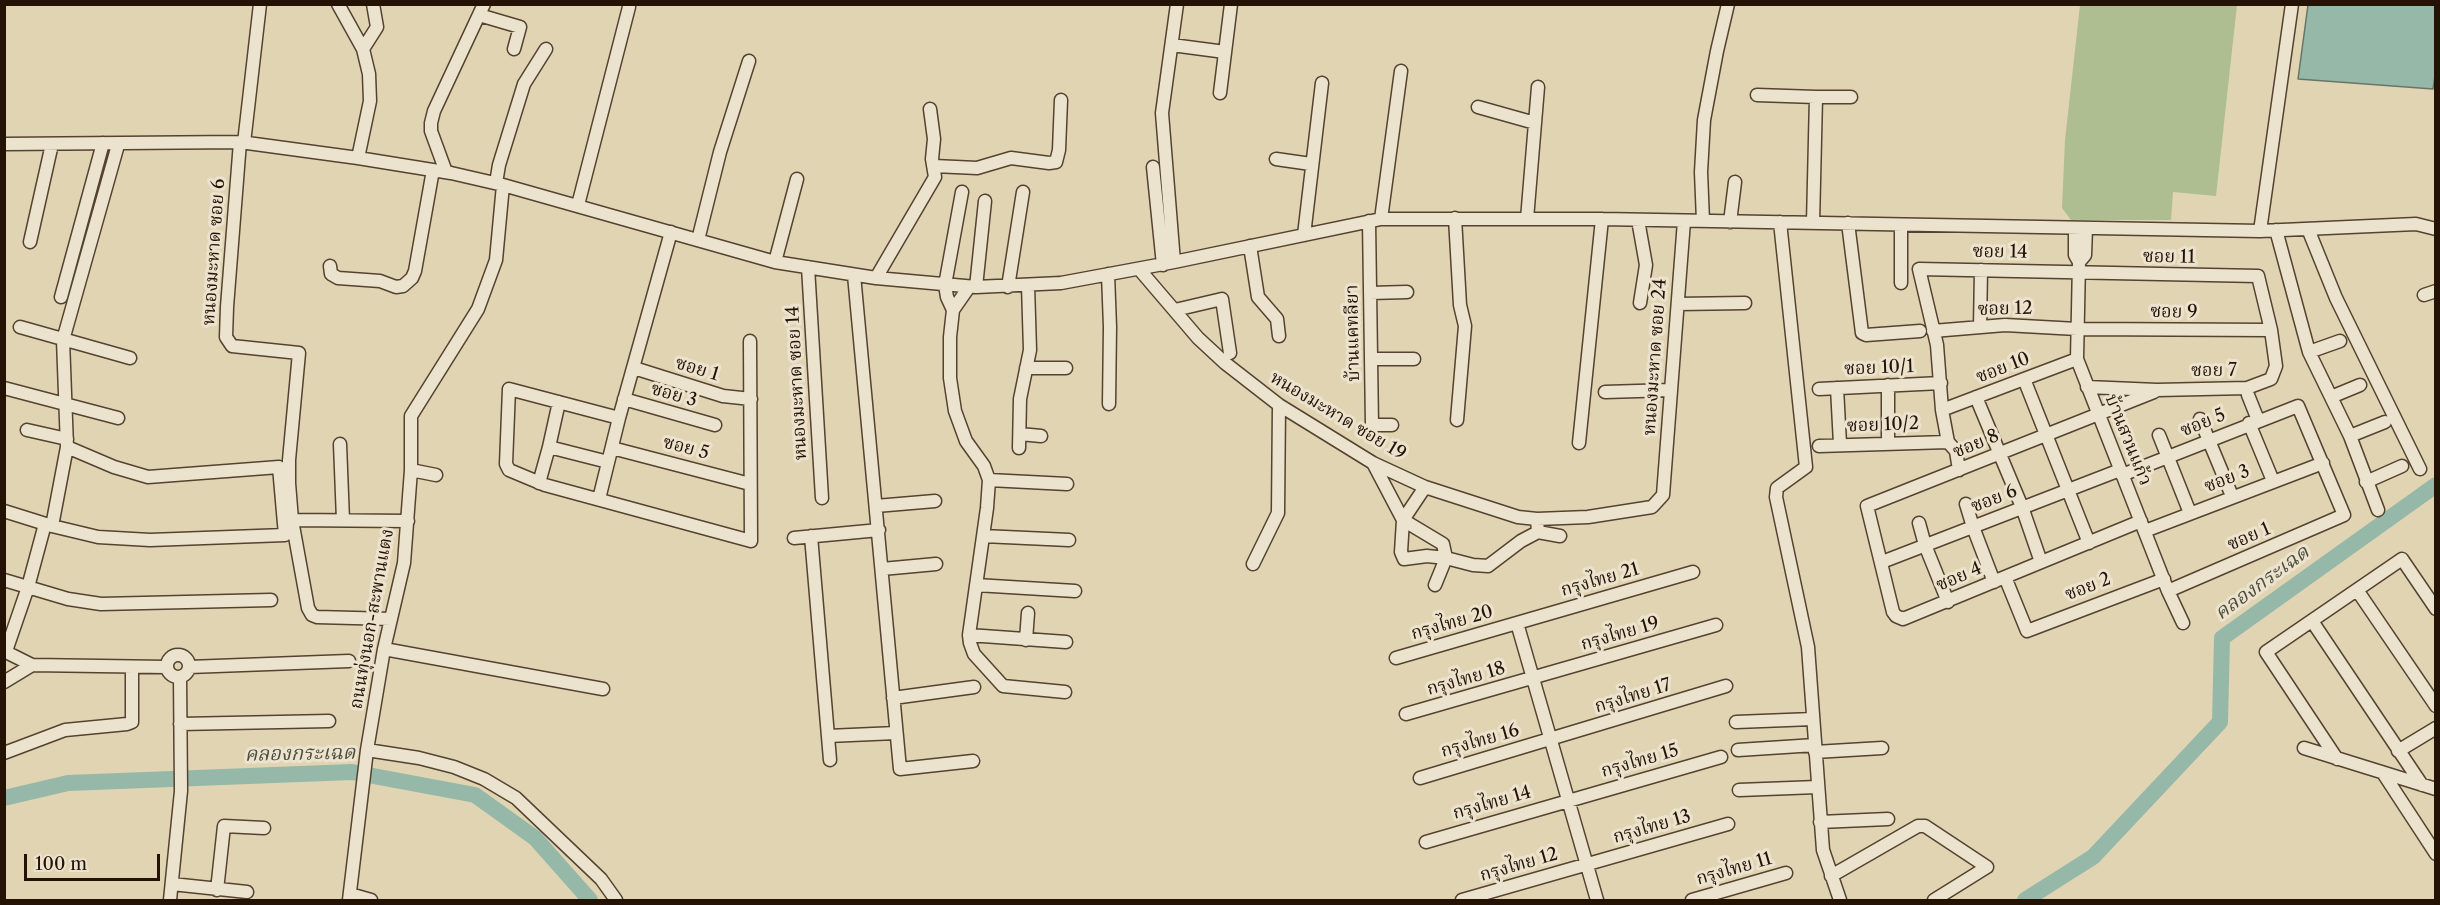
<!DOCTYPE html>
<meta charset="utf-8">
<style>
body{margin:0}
#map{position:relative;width:2440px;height:905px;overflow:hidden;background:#e1d4b3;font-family:"Libre Caslon Text",serif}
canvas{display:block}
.frame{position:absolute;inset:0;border:6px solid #241304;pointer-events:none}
.scale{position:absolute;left:24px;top:854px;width:136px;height:27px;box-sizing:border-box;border:3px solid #241304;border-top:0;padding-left:8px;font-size:18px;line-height:21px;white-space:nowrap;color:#241304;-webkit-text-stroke:4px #ece3ce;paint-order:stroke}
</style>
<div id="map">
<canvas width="2440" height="905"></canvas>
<div class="frame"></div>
<div class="scale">100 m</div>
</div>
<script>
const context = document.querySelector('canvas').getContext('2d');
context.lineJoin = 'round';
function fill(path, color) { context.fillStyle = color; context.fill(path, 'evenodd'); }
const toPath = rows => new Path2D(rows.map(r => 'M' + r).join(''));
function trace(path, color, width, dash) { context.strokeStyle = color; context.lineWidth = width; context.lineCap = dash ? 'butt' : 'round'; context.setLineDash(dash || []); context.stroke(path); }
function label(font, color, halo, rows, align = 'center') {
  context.font = font + ' "Libre Caslon Text","Noto Serif Thai",serif'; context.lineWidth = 6; context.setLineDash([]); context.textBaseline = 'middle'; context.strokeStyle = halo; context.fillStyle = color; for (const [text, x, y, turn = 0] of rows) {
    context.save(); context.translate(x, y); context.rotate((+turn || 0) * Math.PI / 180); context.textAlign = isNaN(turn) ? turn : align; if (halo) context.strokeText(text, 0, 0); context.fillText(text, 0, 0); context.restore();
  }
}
fill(toPath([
 [2080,5,2237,5,2216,196,2173,192,2171,220,2071,220,2062,208,2065,140]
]), '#aebe90');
const water = toPath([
 [2308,5,2435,5,2436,69,2433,89,2298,79,2308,5]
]);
fill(water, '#95b8a9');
trace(water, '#687667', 1.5);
trace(toPath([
 [4,798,68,783,352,772,475,795,535,838,590,900],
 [2025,900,2093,857,2220,722,2222,638,2436,485]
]), '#95b8a9', 16);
const minor = toPath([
 [338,4,363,49,369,74,370,101,358,158],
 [479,15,520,27,514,49],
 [1172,45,1225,52],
 [363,49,377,27,373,4],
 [1220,93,1231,4],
 [1757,95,1816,97,1813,223],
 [1816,97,1851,97],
 [1478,107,1535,123],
 [240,142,227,307,226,337,232,346,299,353,289,460,289,483,292,520,308,608,312,615,317,617,391,619],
 [244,143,260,4],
 [4,144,240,142,358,158,451,173,503,185,775,262,876,278,976,287,1061,283,1174,262,1381,219,1602,219,2260,231,2416,224,2436,229],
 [1276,159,1311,164],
 [934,166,977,168,1011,158,1049,163,1056,162,1059,150,1061,100],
 [1153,167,1163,265],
 [446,172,431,131,431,123,434,111,484,4],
 [496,183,499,165,524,84,546,49],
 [962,192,945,285,947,297,953,310,950,337,950,378,955,411,966,441,984,466,989,480,987,508,969,635,970,643,974,654,1003,686,1065,692],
 [578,205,629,7],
 [1455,218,1460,305,1465,326,1457,420],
 [1381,219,1401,71],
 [1527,219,1538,87],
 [1638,220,1646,265,1640,303],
 [1369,221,1372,425,1392,425],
 [1703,221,1701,172,1704,120,1717,51,1728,4],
 [1730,222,1735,182],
 [1780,222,1806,467,1777,488,1776,497,1808,647,1823,850,1840,900],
 [1848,223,1862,333,1866,335,1920,331],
 [1901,225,1901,283],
 [2075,228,2075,255,2079,262],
 [2086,228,2085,255,2079,262,2077,359,2168,591,2183,623],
 [2308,229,2336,298,2420,469],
 [2276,230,2309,352,2350,436,2378,510],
 [2260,231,2292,4],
 [1304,235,1322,83],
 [698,240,720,152,749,61],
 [30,242,52,144],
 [1250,246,1258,297,1277,319,1279,336],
 [775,262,797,179],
 [1174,262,1162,113,1177,4],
 [330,266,331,274,338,278,380,281,396,287,403,286,412,278,415,271,433,170],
 [808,267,822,498],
 [1139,269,1198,338,1225,363,1279,405,1373,463,1425,487,1518,517,1537,519,1588,517,1652,507,1663,495,1684,221],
 [1108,274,1110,327,1109,404],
 [854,275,900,769,973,761],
 [876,278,935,177,932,159,934,139,930,109],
 [976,287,985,201],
 [1008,287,1023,192],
 [1370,293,1407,292],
 [2424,295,2436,291],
 [61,297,103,143],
 [1678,304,1745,303],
 [953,310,969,287],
 [1175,310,1222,299,1230,353],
 [20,327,130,358],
 [1980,327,1981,270],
 [1933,331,2005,325,2077,329,2271,330],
 [2309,352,2340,341],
 [1371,359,1414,359],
 [634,368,723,396,751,399],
 [1026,368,1066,368],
 [2024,379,2089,543],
 [1888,385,1888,443],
 [4,388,118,418],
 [1837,388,1840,444],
 [1819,389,1941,383],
 [1605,392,1671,390],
 [2248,395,2258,420],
 [1976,397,2022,507,2041,562],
 [2331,397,2360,385],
 [624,399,715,425],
 [559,402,549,447,608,462],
 [1942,410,2077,359],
 [619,418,509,389,506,464,509,470,545,485,751,541,750,341],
 [2200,419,2232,496],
 [2249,423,2273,481],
 [27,430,67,439],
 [1020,434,1041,436],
 [2159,435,2190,513],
 [2350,436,2385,422],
 [1579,443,1602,219],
 [340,444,343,520],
 [1819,446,1948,442],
 [612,448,750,484],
 [1019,448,1020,399,1030,350,1028,285],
 [1373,463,1403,520,1443,544,1446,558,1473,565,1488,566,1521,541,1538,532,1537,519],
 [411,470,436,475],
 [1959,470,1956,451,1948,442,1942,410,1937,345,1919,269,2258,276,2271,330,2276,366,2271,379,2247,388,2157,390,2087,387],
 [2122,475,2298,406,2344,515,2168,591],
 [989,480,1067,484],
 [2366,482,2402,466],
 [539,483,549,447],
 [1425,487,1403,520,1401,552,1404,559,1427,556,1446,558,1435,585],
 [599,499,619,418,671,232],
 [1966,504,1973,527,1994,582],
 [876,506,935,501],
 [4,511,52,526,98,537,150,540,285,535,279,467,148,477,114,467,67,447],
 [292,520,408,521],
 [2141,521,1903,619,1896,616,1893,612,1867,506,2154,392],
 [1919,523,1925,545,1948,602],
 [52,526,67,447,63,340,118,145],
 [2145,531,2323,463],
 [1538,532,1560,536],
 [811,536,830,760],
 [983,536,1069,540],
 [794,538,879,530],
 [1882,562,2120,470],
 [1253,564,1278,513,1279,405],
 [882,569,936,564],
 [2005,577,2027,631,2164,579],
 [4,580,68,599,101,604,271,600],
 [976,585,1075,591],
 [2357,590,2436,706],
 [2312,621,2422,785],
 [1517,623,1597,900],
 [969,635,1066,642],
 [1026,640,1028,613],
 [384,649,603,689],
 [4,651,32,665,167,667],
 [6,651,28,587,45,524],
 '167 666a11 11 0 1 1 22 0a11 11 0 1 1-22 0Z',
 [1396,658,1693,572],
 [189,667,349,661],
 [4,682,32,665],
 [893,698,974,687],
 [1406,714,1716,625],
 [1736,722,1813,719],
 [180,724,329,721],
 [828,736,896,733],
 [2304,748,2436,789],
 [367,750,419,758,454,767,484,779,516,798,601,879,616,900],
 [1738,750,1815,745],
 [2398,751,2436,728],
 [1815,752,1882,748],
 [4,753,65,730,127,724,132,722,132,668],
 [2337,759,2266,652,2402,559,2436,609],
 [2383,773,2436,854],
 [1420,778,1726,686],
 [1739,790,1817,787],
 [1820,822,1888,819],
 [1426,842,1721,757],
 [1831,876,1918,826,1925,826,1987,867,1934,900],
 [172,884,247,892],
 [217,890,224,826,264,828],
 [350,894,371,900],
 [170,900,181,791,180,677],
 [349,900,367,750,384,649,404,563,411,470,411,416,478,309,496,260,503,185],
 [1462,900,1728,824],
 [1692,900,1786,873]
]);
trace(minor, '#534330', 15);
trace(minor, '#ece3ce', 12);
label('18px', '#241304', '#ece3ce', [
 ["หนองมะหาด ซอย 6",214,252,-86],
 ["ซอย 14",2000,252,1],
 ["ซอย 11",2169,257,1],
 ["ซอย 12",2005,309,-1],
 ["ซอย 9",2174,312,1],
 ["บ้านแคทลียา",1353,333,-91],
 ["หนองมะหาด ซอย 24",1655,357,-86],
 ["ซอย 10/1",1879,368,-2],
 ["ซอย 10",2003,368,-21],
 ["ซอย 1",697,369,17],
 ["ซอย 7",2214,371],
 ["หนองมะหาด ซอย 14",797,383,-93],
 ["ซอย 3",674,395,16],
 ["หนองมะหาด ซอย 19",1338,416,31],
 ["ซอย 5",2203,423,-22],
 ["ซอย 10/2",1883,425,-2],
 ["บ้านสวนแก้ว",2128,440,68],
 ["ซอย 8",1976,444,-22],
 ["ซอย 5",686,448,15],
 ["ซอย 3",2227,479,-21],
 ["ซอย 6",1994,499,-21],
 ["ซอย 1",2249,537,-23],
 ["ซอย 4",1959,577,-23],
 ["กรุงไทย 21",1600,580,-16],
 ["ซอย 2",2088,587,-21],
 ["ถนนทุ่งนอก-สะพานแตง",372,619,-80],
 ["กรุงไทย 20",1452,623,-16],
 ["กรุงไทย 19",1620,634,-16],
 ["กรุงไทย 18",1466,679,-16],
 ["กรุงไทย 17",1633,696,-17],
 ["กรุงไทย 16",1480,741,-16],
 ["กรุงไทย 15",1640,761,-16],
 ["กรุงไทย 14",1492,803,-16],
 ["กรุงไทย 13",1652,827,-16],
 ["กรุงไทย 12",1519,865,-16],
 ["กรุงไทย 11",1734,869,-16]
]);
label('italic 20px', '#4c4d3e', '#ece3ce', [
 ["คลองกระเฉด",2262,583,-36],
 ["คลองกระเฉด",300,754,-1]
]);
</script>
